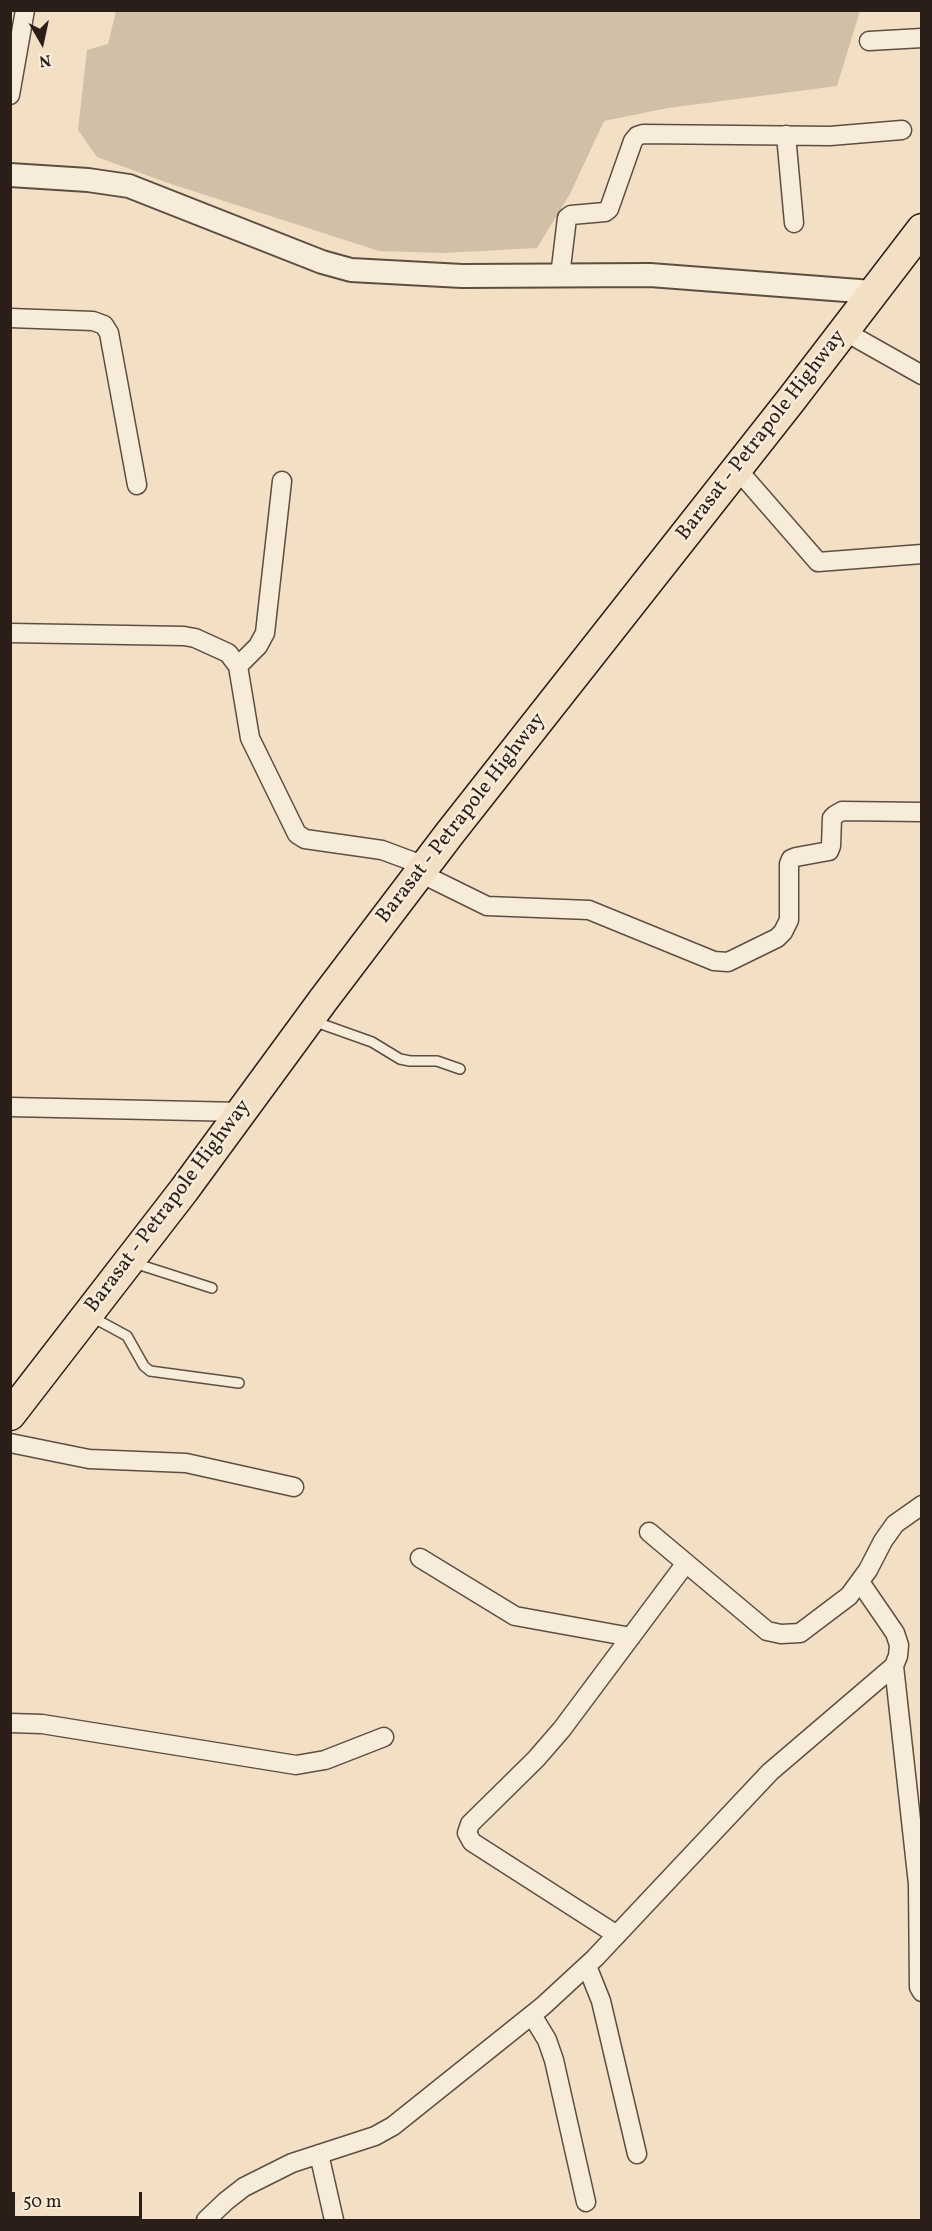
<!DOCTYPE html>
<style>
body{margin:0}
#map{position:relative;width:932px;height:2231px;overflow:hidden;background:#f3e0c4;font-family:Vollkorn,serif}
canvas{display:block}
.frame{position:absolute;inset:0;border:12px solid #2b1d18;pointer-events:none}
.north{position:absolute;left:12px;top:12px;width:60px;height:60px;-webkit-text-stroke:4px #f7ebd9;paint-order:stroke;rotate:171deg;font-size:16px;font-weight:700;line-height:24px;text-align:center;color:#2b1d18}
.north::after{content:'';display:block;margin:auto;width:21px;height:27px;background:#2b1d18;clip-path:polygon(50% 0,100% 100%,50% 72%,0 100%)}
.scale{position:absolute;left:12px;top:2192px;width:130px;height:27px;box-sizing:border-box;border:3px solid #2b1d18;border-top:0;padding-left:8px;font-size:18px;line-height:21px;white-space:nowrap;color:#2b1d18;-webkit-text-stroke:4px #f7ebd9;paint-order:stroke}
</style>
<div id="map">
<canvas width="932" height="2231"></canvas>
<div class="frame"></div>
<div class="north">N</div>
<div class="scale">50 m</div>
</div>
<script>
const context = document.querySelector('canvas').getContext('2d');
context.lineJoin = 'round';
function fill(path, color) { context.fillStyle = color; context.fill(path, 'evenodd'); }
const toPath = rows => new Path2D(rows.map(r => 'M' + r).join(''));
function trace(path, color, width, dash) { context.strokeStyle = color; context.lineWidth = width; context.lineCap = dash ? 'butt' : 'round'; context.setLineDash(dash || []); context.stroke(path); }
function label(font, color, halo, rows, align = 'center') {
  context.font = font + ' Vollkorn,serif'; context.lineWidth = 5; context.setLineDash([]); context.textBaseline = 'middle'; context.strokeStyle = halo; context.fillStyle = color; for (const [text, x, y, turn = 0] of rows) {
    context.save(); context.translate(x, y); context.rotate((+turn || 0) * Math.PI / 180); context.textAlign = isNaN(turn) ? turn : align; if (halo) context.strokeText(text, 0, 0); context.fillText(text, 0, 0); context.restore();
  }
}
fill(toPath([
 [116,11,116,10,860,11,837,86,668,108,604,121,570,194,537,248,444,253,379,251,168,183,97,157,78,130,87,50,108,44]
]), '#d1bfa7');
const service = toPath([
 [313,1021,372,1042,400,1059,410,1061,437,1061,460,1069],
 [134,1263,212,1288],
 [92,1317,127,1336,144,1366,150,1371,239,1383]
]);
const minor = toPath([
 [869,41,922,38],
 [10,95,25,10],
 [786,135,794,223],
 [560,276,567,218,571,215,605,212,609,209,633,141,637,136,643,134,830,136,902,130],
 [10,318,93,321,104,325,109,333,137,485],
 [844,331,922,375],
 [737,469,818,562,922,554],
 [10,633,184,636,195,638,228,653,238,666,250,738,297,834,305,839,382,850,425,866],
 [238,666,258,646,265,633,282,481],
 [420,873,487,906,589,910,714,961,728,962,777,938,783,932,789,920,789,864,791,859,796,857,829,851,831,846,832,818,835,815,842,811,922,812],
 [10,1107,242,1112],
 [10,1443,89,1459,186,1463,294,1487],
 [649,1532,767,1631,781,1634,800,1633,849,1596,868,1570,883,1541,895,1524,922,1505],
 [420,1558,515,1616,631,1637],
 [894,1666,918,1884,919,1987,922,1992],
 [10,1723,42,1724,296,1765,325,1760,384,1737],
 [617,1935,472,1842,467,1833,470,1824,536,1759,562,1729,686,1563],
 [587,1966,601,2001,637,2154],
 [532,2015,547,2040,554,2060,586,2202],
 [319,2154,334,2220],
 [206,2220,226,2201,244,2187,292,2163,375,2136,393,2126,543,2006,595,1958,770,1772,894,1666,898,1656,899,1645,895,1633,860,1582]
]);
const tertiary = toPath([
 [10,175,88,180,129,186,322,262,351,270,462,276,650,275,872,292]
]);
const trunk = toPath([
 [10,1415,184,1190,324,999,450,833,791,400,922,229]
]);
trace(service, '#5d4e43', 12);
trace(minor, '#5d4e43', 21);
trace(tertiary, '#5d4e43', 26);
trace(trunk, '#2b1d18', 33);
trace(service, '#f7ebd9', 9);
trace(minor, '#f7ebd9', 18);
trace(tertiary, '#f7ebd9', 22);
trace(trunk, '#f3e0c4', 30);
label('21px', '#2b1d18', '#f7ebd9', [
 ["Barasat - Petrapole Highway",762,436,-52],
 ["Barasat - Petrapole Highway",462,819,-52],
 ["Barasat - Petrapole Highway",169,1207,-53]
]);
</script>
